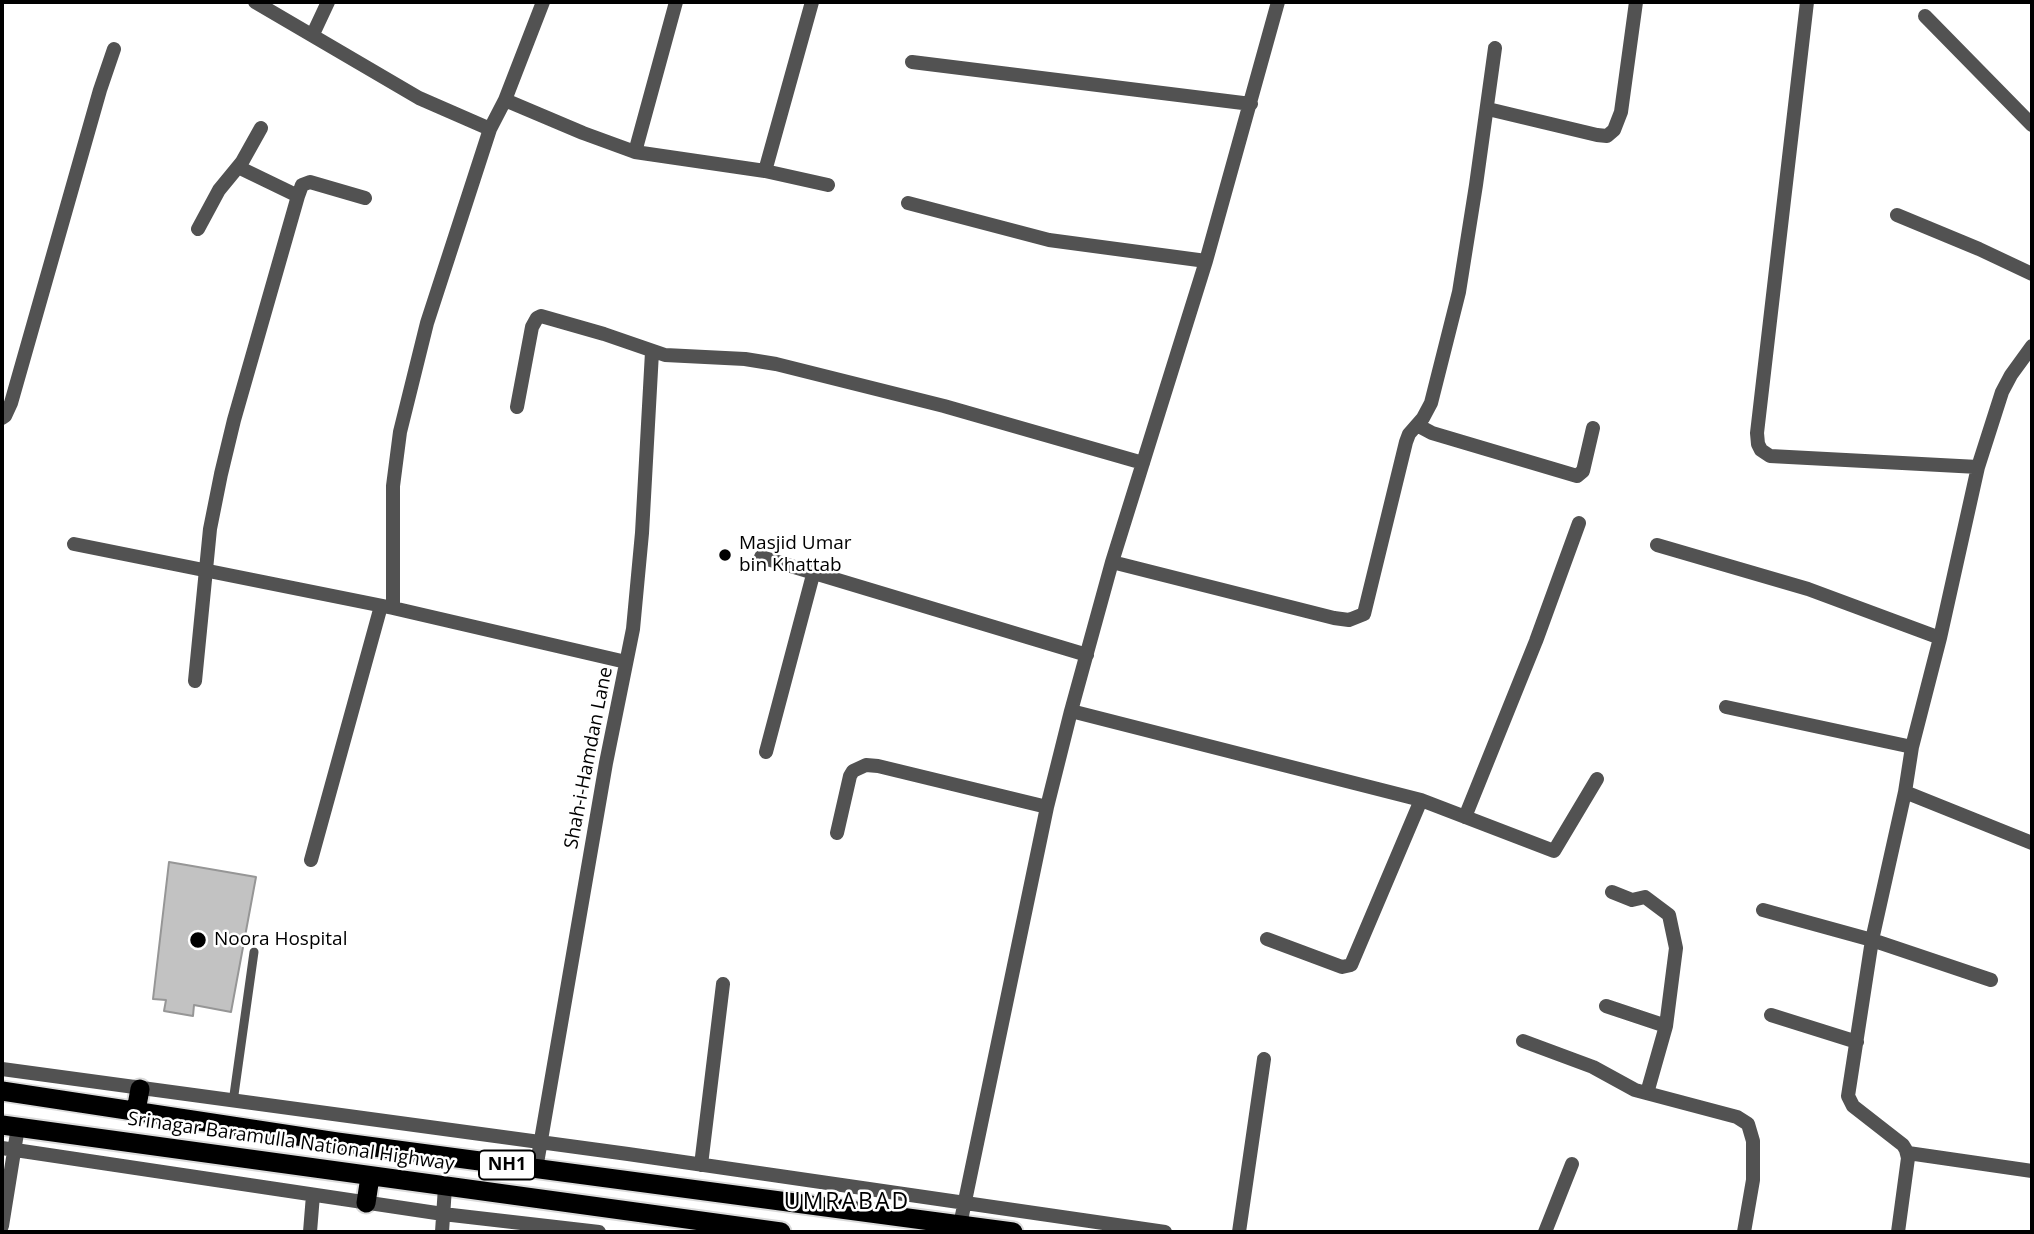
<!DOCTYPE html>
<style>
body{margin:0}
#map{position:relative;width:2034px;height:1234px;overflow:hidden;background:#fff;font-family:"Open Sans",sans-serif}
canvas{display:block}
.frame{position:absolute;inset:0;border:4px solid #000;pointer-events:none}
</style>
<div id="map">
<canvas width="2034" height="1234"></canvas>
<div class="frame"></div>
</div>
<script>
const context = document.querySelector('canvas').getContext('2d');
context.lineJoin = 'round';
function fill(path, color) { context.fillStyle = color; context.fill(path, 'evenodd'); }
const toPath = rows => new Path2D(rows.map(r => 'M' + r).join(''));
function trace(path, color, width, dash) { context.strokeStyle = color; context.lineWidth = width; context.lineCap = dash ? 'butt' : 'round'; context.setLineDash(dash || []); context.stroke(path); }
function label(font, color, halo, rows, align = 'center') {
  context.font = font + ' "Open Sans",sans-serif'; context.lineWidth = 5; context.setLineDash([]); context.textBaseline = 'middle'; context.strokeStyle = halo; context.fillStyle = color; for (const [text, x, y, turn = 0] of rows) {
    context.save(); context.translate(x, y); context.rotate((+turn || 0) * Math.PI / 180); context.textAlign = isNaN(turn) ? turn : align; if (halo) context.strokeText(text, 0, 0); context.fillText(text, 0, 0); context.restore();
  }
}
const building = toPath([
 [169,862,256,877,231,1012,194,1005,193,1016,164,1011,166,1000,153,999,169,862]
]);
fill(building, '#c2c2c2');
trace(building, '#969696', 2);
const trunk = toPath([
 [2,1091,337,1142,1013,1232],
 [136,1111,140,1089],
 [2,1125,781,1232],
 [366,1203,370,1177]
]);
trace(trunk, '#dbdbdb', 23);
trace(toPath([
 [233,1102,254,952]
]), '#525252', 9);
trace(toPath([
 [255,2,419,98,490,129],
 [1807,2,1757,433,1758,444,1761,450,1770,456,1978,467],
 [1925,16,2032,125],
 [313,34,328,2],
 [912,62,1251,104],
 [505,100,583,133,635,152,765,171,828,185],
 [1488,109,1597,135,1607,136,1614,130,1621,112,1636,2],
 [635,152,676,2],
 [238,167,298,196],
 [765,171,812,2],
 [908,203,1049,240,1206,261],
 [1897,215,1979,249,2032,274],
 [198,229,219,190,242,162,261,128],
 [517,407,532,327,537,318,541,316,604,334,665,355,745,359,776,364,944,406,1143,463],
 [2,418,5,416,11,403,100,90,114,49],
 [1417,425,1432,433,1577,476,1583,471,1593,428],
 [74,544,393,608,626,662],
 [1657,545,1808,589,1940,638],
 [761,557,1087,655],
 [1112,562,1334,618,1349,620,1364,614,1406,442,1409,434,1423,418,1431,403,1459,292,1476,185,1495,48],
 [393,608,393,486,400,432,427,323,490,129,505,100,543,2],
 [195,681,210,529,221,474,234,420,298,196,302,185,310,182,365,198],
 [1726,707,1912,747],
 [1071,711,1421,800,1554,851,1597,779],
 [766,752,814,571],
 [1905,792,2032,843],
 [1465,817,1536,641,1579,523],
 [837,833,850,776,853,771,866,765,878,766,1047,807],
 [311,860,381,606],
 [1612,892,1632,900,1645,897,1669,915,1676,948,1666,1026,1647,1093],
 [1763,910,1872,940,1991,980],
 [1267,939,1342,967,1351,965,1421,800],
 [1606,1006,1666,1026],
 [1771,1015,1857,1042],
 [1523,1041,1593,1067,1635,1090,1737,1117,1748,1124,1753,1141,1753,1180,1744,1232],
 [2,1069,628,1154,1165,1232],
 [2,1148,443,1214,599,1232],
 [1908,1153,2032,1171],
 [701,1165,723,984],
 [536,1169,606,763,633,629,642,533,652,352],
 [960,1225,1047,807,1071,711,1112,562,1206,261,1278,2],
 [2,1226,18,1127],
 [310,1232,313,1195],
 [442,1232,445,1187],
 [1239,1232,1264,1059],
 [1545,1232,1572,1164],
 [1898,1232,1908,1158,1906,1150,1903,1145,1853,1106,1848,1096,1872,940,1905,792,1912,747,1940,638,1978,467,2002,392,2011,375,2032,346]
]), '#525252', 14);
trace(trunk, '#000', 19);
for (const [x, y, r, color] of [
 [725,555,7,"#000"],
 [198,940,9,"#000"]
]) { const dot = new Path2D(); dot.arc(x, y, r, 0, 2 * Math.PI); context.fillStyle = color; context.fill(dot); trace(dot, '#fff', 2.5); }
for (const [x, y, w] of [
 [507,1165,56]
]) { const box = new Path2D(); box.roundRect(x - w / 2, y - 14.5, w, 29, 5); context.fillStyle = '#fff'; context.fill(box); trace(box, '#000', 2); }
label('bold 18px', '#000', null, [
 ["NH1",507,1165]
]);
label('19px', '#000', '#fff', [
 ["Masjid Umar",739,544],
 ["bin Khattab",739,566],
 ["Noora Hospital",214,940]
], 'left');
label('19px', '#000', '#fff', [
 ["Shah-i-Hamdan Lane",589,758,-79],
 ["Srinagar Baramulla National Highway",291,1142,8]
]);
context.letterSpacing = '2px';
label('23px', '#000', '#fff', [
 ["UMRABAD",847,1202]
]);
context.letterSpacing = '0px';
</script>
